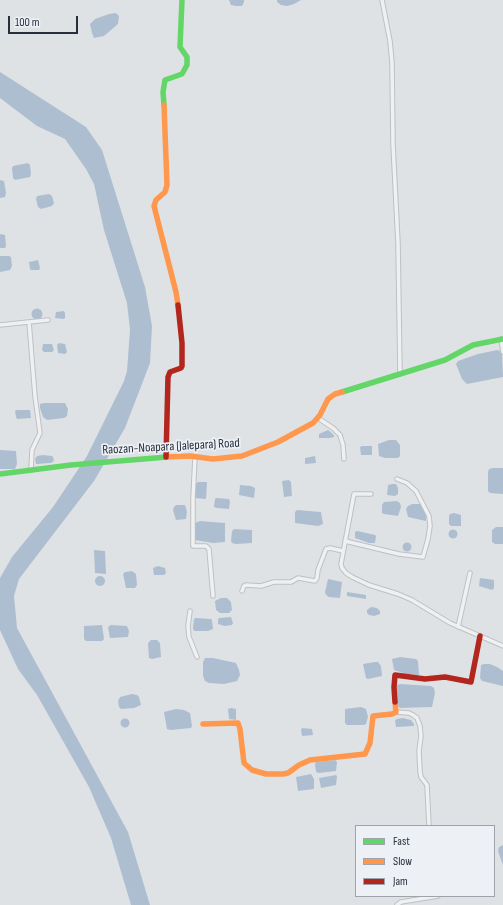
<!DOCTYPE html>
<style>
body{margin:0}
#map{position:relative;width:503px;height:905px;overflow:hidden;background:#dfe2e5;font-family:"Sofia Sans Condensed",sans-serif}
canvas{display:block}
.legend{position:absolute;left:355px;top:825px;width:140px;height:72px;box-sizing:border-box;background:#edf0f5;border:1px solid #9ea3ac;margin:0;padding:5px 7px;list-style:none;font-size:12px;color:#272f3e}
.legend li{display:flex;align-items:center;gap:8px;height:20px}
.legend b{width:20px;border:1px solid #9ea3ac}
.scale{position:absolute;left:8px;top:16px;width:70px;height:18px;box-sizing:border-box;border:2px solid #272f3e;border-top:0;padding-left:5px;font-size:12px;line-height:14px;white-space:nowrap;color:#272f3e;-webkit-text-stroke:3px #edf0f5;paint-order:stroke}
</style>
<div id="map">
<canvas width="503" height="905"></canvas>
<ul class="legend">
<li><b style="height:5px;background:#63d668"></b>Fast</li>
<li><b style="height:5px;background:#ff974d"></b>Slow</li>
<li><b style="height:5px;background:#b3261e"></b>Jam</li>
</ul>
<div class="scale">100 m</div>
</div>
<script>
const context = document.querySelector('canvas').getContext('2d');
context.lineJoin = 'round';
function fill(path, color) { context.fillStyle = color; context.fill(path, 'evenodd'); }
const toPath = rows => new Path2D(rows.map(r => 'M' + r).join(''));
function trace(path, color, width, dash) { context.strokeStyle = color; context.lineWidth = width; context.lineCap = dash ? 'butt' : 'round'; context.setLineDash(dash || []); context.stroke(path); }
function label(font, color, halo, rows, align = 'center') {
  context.font = font + ' "Sofia Sans Condensed",sans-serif'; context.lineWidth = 3.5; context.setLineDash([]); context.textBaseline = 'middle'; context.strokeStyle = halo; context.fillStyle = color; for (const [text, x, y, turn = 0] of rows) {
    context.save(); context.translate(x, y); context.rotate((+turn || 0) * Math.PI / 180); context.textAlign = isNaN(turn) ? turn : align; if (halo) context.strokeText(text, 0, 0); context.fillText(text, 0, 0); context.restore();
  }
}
fill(toPath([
 [229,0,244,0,244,2,242,6,236,6,231,5],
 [277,0,301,0,294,4,287,6,281,5,277,2],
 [116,13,119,16,118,24,104,36,94,38,92,33,90,24,95,19,109,14],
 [0,72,86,127,102,150,145,287,152,326,150,363,125,428,94,481,19,579,14,596,17,628,128,832,150,905,131,905,111,838,89,787,37,695,18,669,0,630,0,578,12,557,53,507,87,456,124,381,127,371,130,330,127,303,104,230,94,184,86,169,65,139,37,126,0,98],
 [28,163,30,165,31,174,30,177,15,180,13,178,12,168,13,166],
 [0,180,4,181,6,193,5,197,0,198],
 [49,194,52,196,54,203,52,206,41,209,38,207,36,199,37,196],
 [0,234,5,235,6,246,5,248,0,248],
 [0,256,9,256,11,257,12,266,10,270,0,272],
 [38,260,40,268,39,270,31,270,30,269,29,262],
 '31.5 314a5.5 5.5 0 1 1 11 0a5.5 5.5 0 1 1-11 0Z',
 [64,311,65,313,65,318,64,319,55,318,56,312],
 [59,343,65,344,67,352,65,354,58,353,57,345],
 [43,344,52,344,54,350,52,352,44,352,42,350],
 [497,350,500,351,502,354,503,377,467,384,462,379,456,364,458,361,478,354],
 [44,403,65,403,68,409,67,416,64,418,47,420,43,417,40,408,40,404],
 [17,410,30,410,31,418,17,419,16,417,15,411],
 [328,430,334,435,334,437,330,438,319,438,319,434],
 [389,440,396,440,400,445,400,456,398,458,385,458,379,456,378,444],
 [362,446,372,446,372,455,361,455,360,447],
 [0,450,16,451,17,464,15,469,0,469],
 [43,455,52,456,53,457,54,461,51,463,36,464,35,459,37,456],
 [315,456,316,463,305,464,305,458],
 [493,468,503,468,503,494,490,493,488,491,488,472,489,469],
 [289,480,291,482,292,496,284,497,282,481],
 [198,482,207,482,206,499,195,498,195,484],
 [392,484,396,484,398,488,398,494,395,496,387,495,388,485],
 [240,485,251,486,255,488,254,498,239,495],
 [216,498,229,499,230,502,229,509,217,508,214,507,215,499],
 [397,501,400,503,401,507,398,516,384,514,382,513,382,505,384,502],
 [412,504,420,504,424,506,426,514,426,521,408,517,406,509,408,506],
 [176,505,185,505,187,512,186,519,176,520,173,510,174,507],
 [297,510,321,512,323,524,318,526,295,523,295,512],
 [454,513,461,515,461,526,451,526,449,524,449,516,450,514],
 [200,521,225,523,225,542,213,543,195,540,195,523],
 [496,527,503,527,503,544,495,544,492,542,492,530],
 [234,529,252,530,252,543,236,544,232,543,231,541,232,531],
 '448.5 534a4.5 4.5 0 1 1 9 0a4.5 4.5 0 1 1-9 0Z',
 [357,531,375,535,376,536,375,543,369,543,355,538,355,532],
 '402.5 547a4.5 4.5 0 1 1 9 0a4.5 4.5 0 1 1-9 0Z',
 [94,550,105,551,106,574,95,573],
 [158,566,165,568,166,573,164,575,154,575,153,568],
 [132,571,136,574,137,585,135,588,126,588,123,574,125,572],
 '95 581a5 5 0 1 1 10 0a5 5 0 1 1-10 0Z',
 [480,578,494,580,494,588,492,590,479,586],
 [328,579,342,582,340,598,329,597,326,595,325,592],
 [347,592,366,595,366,599,347,596],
 [221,598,227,598,231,602,232,610,229,613,220,613,216,610,215,601],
 [371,607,377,608,380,611,380,614,374,616,369,615,367,613,367,610],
 [231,617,233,623,232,625,225,626,218,624,218,620,219,618],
 [196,618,211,619,212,620,213,629,208,631,194,631,193,628,194,619],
 [102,625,104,639,102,641,86,641,84,639,84,626],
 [111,625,127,626,129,631,128,637,110,638,108,627],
 [151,640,157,640,160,643,161,657,152,659,149,658,148,643],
 [400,657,416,659,418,661,419,675,406,674,394,670,392,659],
 [205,658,213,658,236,663,239,670,240,675,237,681,224,684,209,683,205,681,203,676,203,662],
 [375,662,378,662,381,666,382,676,368,679,366,678,363,664],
 [484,664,490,664,497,667,503,671,503,686,482,681,480,678,481,665],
 [400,684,431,686,434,688,435,693,432,707,400,708,398,706,397,689,397,685],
 [132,694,137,695,139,697,141,705,134,708,121,709,119,707,118,701,120,697],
 [361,707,366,709,368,717,366,724,364,725,347,725,345,723,345,709],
 [231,708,236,709,236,720,229,719,228,709],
 [176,709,184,710,190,713,192,726,191,728,171,730,167,729,164,712],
 [403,718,411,720,414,724,414,726,396,727,395,720,397,719],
 '120.5 723a4.5 4.5 0 1 1 9 0a4.5 4.5 0 1 1-9 0Z',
 [302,728,312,729,313,735,302,736,301,730],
 [335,760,337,762,336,771,319,773,316,772,315,764,316,762],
 [311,774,314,779,314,789,298,791,296,777],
 [336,775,337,776,336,785,321,788,319,778],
 [503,845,503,865,498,851,499,847]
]), '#adbed1');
const street = toPath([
 [382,0,390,41,392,63,393,144,398,243,400,374],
 [29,322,35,396,40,433,32,450,31,470],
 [0,325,48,320],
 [501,339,503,352],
 [318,418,333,428,340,435,343,445,344,459],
 [195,457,193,498,193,546,206,546,209,549,213,596],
 [371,494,354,494,341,564,342,568,346,573,352,577,369,585,398,594,412,600,450,623,503,646],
 [345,541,399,554,423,557,428,539,430,526,429,516,416,491,407,483,397,479],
 [242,591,244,586,246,585,261,586,274,582,291,582,298,578,315,581,317,578,318,570,326,549,330,548,343,551],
 [190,611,188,626,189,637,197,657],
 [458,627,470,573],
 [396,712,409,713,413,715,417,718,420,726,421,736,419,751,420,771,421,777,427,785,429,826],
 [397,905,401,902,438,896]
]);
trace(street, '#bec0c3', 5.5);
trace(street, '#eff0f2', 3.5);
trace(toPath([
 [164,105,163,92,165,80,182,74,187,65,187,57,180,47,182,0],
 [342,392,445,360,473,345,503,339],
 [0,474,71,465,167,457]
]), '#63d668', 5.5);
trace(toPath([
 [164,105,167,185,165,192,156,200,154,206,176,292,178,305],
 [167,457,190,456,213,459,242,456,278,442,313,423,320,415,328,399,335,394,342,392],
 [203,724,238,723,240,729,244,763,252,770,266,774,283,774,288,773,299,765,310,760,365,754,370,743,373,716,392,714,396,712,395,702]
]), '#ff974d', 5.5);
trace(toPath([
 [166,457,168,377,170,372,181,368,182,366,182,343,178,305],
 [395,702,394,687,395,675,425,679,445,677,471,682,480,636]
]), '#b3261e', 5.5);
label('13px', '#272f3e', '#edf0f5', [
 ["Raozan-Noapara (Jalepara) Road",171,447,-3]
]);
</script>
